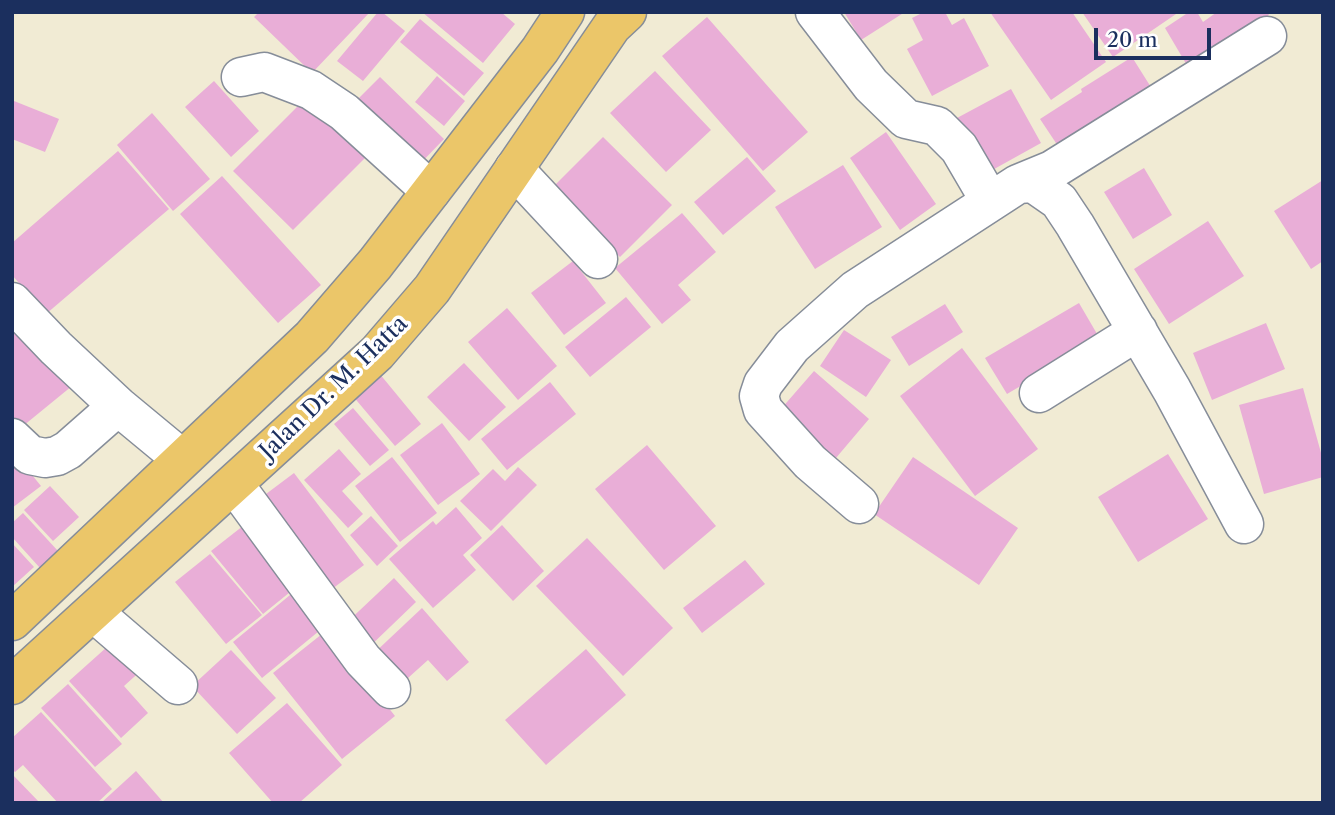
<!DOCTYPE html>
<style>
body{margin:0}
#map{position:relative;width:1335px;height:815px;overflow:hidden;background:#f1ebd4;font-family:"Libre Caslon Text",serif}
canvas{display:block}
.frame{position:absolute;inset:0;border:14px solid #1b2f5e;pointer-events:none}
.scale{position:absolute;left:1094px;top:28px;width:117px;height:32px;box-sizing:border-box;border:4px solid #1b2f5e;border-top:0;padding-left:9px;font-size:21px;line-height:24px;white-space:nowrap;color:#1b2f5e;-webkit-text-stroke:5px #fff;paint-order:stroke}
</style>
<div id="map">
<canvas width="1335" height="815"></canvas>
<div class="frame"></div>
<div class="scale">20 m</div>
</div>
<script>
const context = document.querySelector('canvas').getContext('2d');
context.lineJoin = 'round';
function fill(path, color) { context.fillStyle = color; context.fill(path, 'evenodd'); }
const toPath = rows => new Path2D(rows.map(r => 'M' + r).join(''));
function trace(path, color, width, dash) { context.strokeStyle = color; context.lineWidth = width; context.lineCap = dash ? 'butt' : 'round'; context.setLineDash(dash || []); context.stroke(path); }
function label(font, color, halo, rows, align = 'center') {
  context.font = font + ' "Libre Caslon Text",serif'; context.lineWidth = 7; context.setLineDash([]); context.textBaseline = 'middle'; context.strokeStyle = halo; context.fillStyle = color; for (const [text, x, y, turn = 0] of rows) {
    context.save(); context.translate(x, y); context.rotate((+turn || 0) * Math.PI / 180); context.textAlign = isNaN(turn) ? turn : align; if (halo) context.strokeText(text, 0, 0); context.fillText(text, 0, 0); context.restore();
  }
}
fill(toPath([
 [259,12,370,12,312,73,254,17],
 [378,12,382,12,405,31,363,81,337,61],
 [422,12,501,12,515,24,483,63],
 [844,12,905,12,861,40],
 [924,12,945,12,952,25,964,18,989,66,932,96,907,49,923,40,912,18],
 [990,12,1072,12,1106,62,1051,100],
 [1082,12,1179,12,1113,57],
 [1189,12,1197,12,1203,22,1217,12,1267,12,1269,15,1188,67,1165,28],
 [707,17,808,132,763,171,662,56],
 [420,19,484,73,464,96,400,42],
 [1132,57,1154,92,1058,146,1040,119,1082,92,1081,89],
 [655,71,711,130,666,172,610,113],
 [437,76,465,101,444,126,415,102],
 [380,77,444,139,415,169,350,107],
 [214,81,259,131,231,157,185,107],
 [1011,89,1041,143,987,173,957,118],
 [305,99,365,158,293,230,233,171],
 [14,101,59,119,45,152,12,139,12,106],
 [152,113,210,179,173,211,117,145],
 [886,132,936,204,900,230,850,158],
 [603,137,672,205,620,257,551,189],
 [118,151,169,209,46,314,12,275,12,243],
 [747,157,776,191,723,235,694,202],
 [843,165,882,227,815,269,775,207],
 [1144,168,1172,215,1133,239,1104,192],
 [222,176,321,285,278,323,180,214],
 [1323,180,1323,261,1311,269,1274,211],
 [682,213,716,252,678,285,691,300,662,324,615,268],
 [1208,221,1244,276,1169,324,1134,269],
 [573,261,606,303,564,335,531,293],
 [626,297,651,327,590,377,565,347],
 [1079,303,1100,339,1007,394,985,358],
 [945,304,963,332,909,366,891,337],
 [507,308,557,366,518,400,468,342],
 [1266,323,1285,369,1212,400,1193,353],
 [21,325,72,386,12,435,12,332],
 [844,330,891,360,866,397,820,366],
 [962,348,1038,449,975,496,900,396],
 [464,363,506,407,469,441,427,397],
 [814,371,869,419,830,465,774,417],
 [379,373,421,424,395,446,352,395],
 [550,382,576,414,507,470,481,439],
 [1303,388,1323,460,1323,477,1264,494,1239,405],
 [353,408,389,450,370,466,334,424],
 [442,423,480,474,438,505,400,455],
 [647,445,716,526,664,570,595,489],
 [339,449,361,474,342,491,363,514,348,528,304,480],
 [15,454,41,486,12,508,12,456],
 [1168,454,1208,519,1138,562,1098,497],
 [392,457,437,513,400,542,355,486],
 [913,457,1018,528,979,585,874,514],
 [518,467,537,485,491,531,460,501,493,469,505,481],
 [294,473,364,565,324,595,254,503],
 [50,486,79,517,53,541,24,510],
 [456,507,482,538,463,555,476,570,433,608,389,559,433,521,436,525],
 [23,513,58,551,40,568,12,537,12,523],
 [371,516,398,546,377,566,350,535],
 [248,522,300,584,263,614,211,551],
 [502,525,544,571,513,601,470,555],
 [587,538,673,628,623,676,536,586],
 [12,543,34,567,12,587],
 [210,554,262,615,226,644,175,582],
 [745,560,765,584,702,633,683,608],
 [394,578,416,602,365,651,342,627],
 [301,586,330,622,262,678,233,642],
 [422,608,469,662,447,681,428,660,398,687,371,656],
 [327,630,395,716,342,759,273,673],
 [117,638,144,668,124,686,148,713,121,738,69,681],
 [586,649,626,695,546,765,505,720],
 [231,650,276,698,237,734,192,686],
 [68,684,122,744,95,767,41,708],
 [287,703,342,765,299,803,273,803,229,753],
 [41,712,112,789,97,803,58,803,23,765,15,772,12,769,12,738],
 [136,771,164,803,101,803],
 [12,774,40,803,12,803]
]), '#e9aed7');
const minor = toPath([
 [815,12,871,85,906,119,937,126,959,148,990,201],
 [241,77,264,72,311,90,344,112,431,191],
 [514,169,598,259],
 [1018,184,1052,170,1267,36],
 [12,302,56,348,118,406,182,459],
 [1039,393,1138,331],
 [12,438,30,455,45,458,57,456,68,450,118,406],
 [234,484,363,660,391,689],
 [859,504,810,462,763,410,759,396,763,384,792,346,855,290,1018,184,1033,183,1059,201,1075,225,1172,390,1244,524],
 [93,612,178,685]
]);
const major = toPath([
 [12,621,312,337,375,264,540,50,565,12],
 [12,685,377,353,432,289,612,26,627,12]
]);
trace(minor, '#868d99', 41);
trace(major, '#868d99', 41);
trace(minor, '#fff', 38);
trace(major, '#ebc669', 38);
label('23px', '#1b2f5e', '#fff', [
 ["Jalan Dr. M. Hatta",334,388,-44]
]);
</script>
